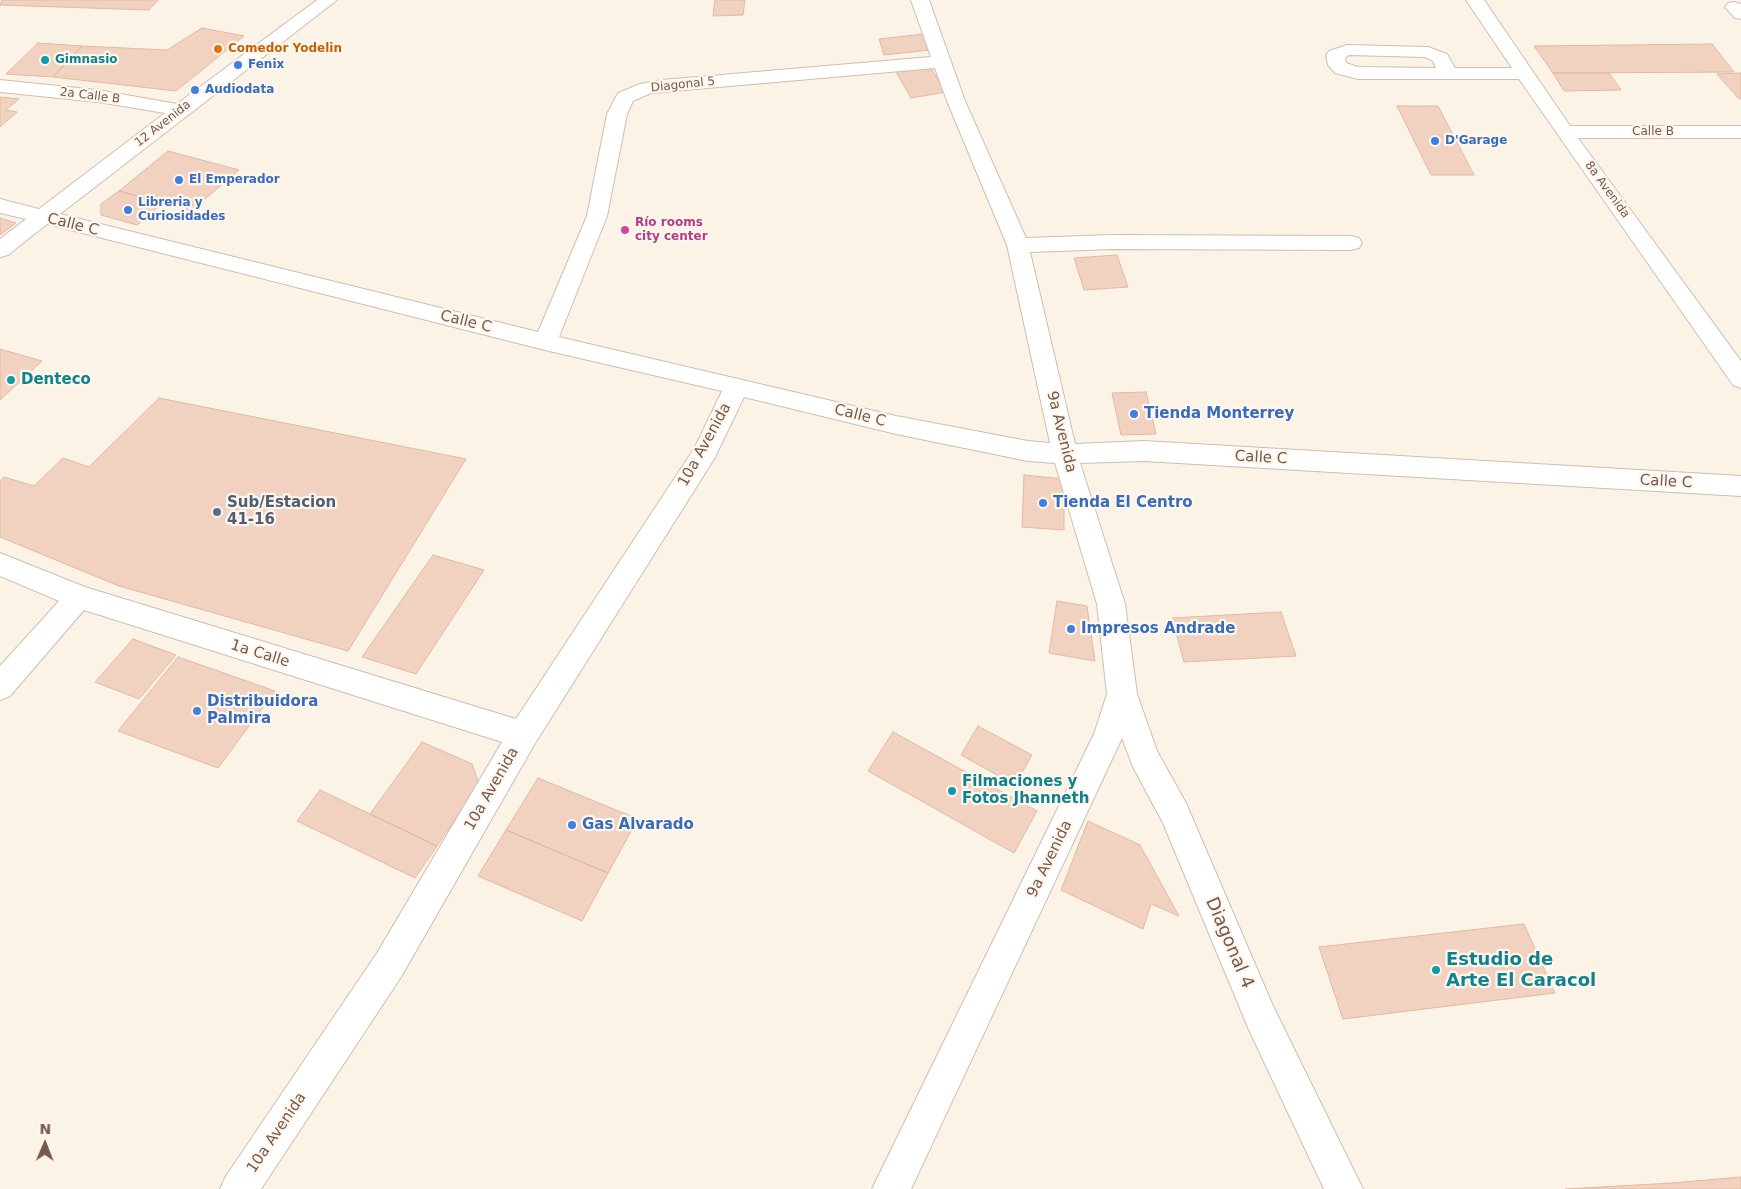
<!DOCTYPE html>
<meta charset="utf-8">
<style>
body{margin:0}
#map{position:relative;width:1741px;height:1189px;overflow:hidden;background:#fcf3e7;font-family:"DejaVu Sans",sans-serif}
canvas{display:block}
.north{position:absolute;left:20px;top:1119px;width:50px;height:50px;-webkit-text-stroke:4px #fff7ee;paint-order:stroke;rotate:1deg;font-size:14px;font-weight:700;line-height:20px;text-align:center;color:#75594c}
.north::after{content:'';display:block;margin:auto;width:18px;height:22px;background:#75594c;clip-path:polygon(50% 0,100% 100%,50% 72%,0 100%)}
</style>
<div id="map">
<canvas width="1741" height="1189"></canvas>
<div class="north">N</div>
</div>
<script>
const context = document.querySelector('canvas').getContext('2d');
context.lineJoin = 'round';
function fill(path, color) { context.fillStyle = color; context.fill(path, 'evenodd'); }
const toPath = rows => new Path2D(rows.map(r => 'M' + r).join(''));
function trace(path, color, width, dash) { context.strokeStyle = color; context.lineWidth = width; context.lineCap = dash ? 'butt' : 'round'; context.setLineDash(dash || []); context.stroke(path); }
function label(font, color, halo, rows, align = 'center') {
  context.font = font + ' "DejaVu Sans",sans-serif'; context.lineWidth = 4.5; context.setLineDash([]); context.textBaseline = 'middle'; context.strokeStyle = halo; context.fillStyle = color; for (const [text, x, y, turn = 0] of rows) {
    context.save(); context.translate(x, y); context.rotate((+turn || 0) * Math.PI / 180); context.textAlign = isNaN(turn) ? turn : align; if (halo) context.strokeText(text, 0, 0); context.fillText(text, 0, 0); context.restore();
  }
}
const building = toPath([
 [2,0,158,0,149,10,0,5,2,0],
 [715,0,745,0,743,15,713,16,715,0],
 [202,28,244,36,176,91,53,77,82,46,167,50,202,28],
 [924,34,930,50,884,55,879,39,924,34],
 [38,43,82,46,53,77,6,74,38,43],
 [1712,44,1734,72,1553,73,1534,46,1712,44],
 [929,65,946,92,911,98,895,70,929,65],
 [1553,73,1609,73,1621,90,1564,91,1553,73],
 [1741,73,1741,98,1739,99,1717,74,1741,73],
 [0,97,19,99,6,110,17,112,0,127,0,97],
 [1397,106,1438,106,1474,175,1431,175,1397,106],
 [168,151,239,170,191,211,119,191,168,151],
 [119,191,163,203,137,225,101,215,101,204,119,191],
 [0,218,16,223,0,235,0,218],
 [1117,255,1128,287,1084,290,1074,258,1117,255],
 [0,349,42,361,0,400,0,349],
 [1146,392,1156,434,1121,435,1112,393,1146,392],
 [159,398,466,459,348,651,119,586,0,537,0,481,4,477,34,486,63,458,89,467,159,398],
 [1024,475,1064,479,1064,530,1022,527,1024,475],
 [433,555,484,570,416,674,362,657,433,555],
 [1057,601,1087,606,1095,661,1049,653,1057,601],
 [1281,612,1296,656,1184,662,1172,618,1281,612],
 [133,639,176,655,139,699,95,682,133,639],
 [178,657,275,691,218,768,118,731,178,657],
 [978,726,1032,755,1015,785,961,755,978,726],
 [893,732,1037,811,1014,853,868,771,893,732],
 [422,742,472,764,479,784,437,846,370,814,422,742],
 [538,778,638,819,608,873,506,830,538,778],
 [320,790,437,846,415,878,297,821,320,790],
 [1088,821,1140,845,1179,916,1151,904,1143,929,1061,890,1088,821],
 [506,830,608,873,582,921,478,876,506,830],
 [1524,924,1555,993,1343,1019,1319,947,1524,924],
 [1741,1177,1741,1189,1565,1189,1672,1183,1741,1177]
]);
fill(building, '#f1d2c0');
trace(building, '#e3b8a0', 1);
const minor = toPath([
 [317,0,337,0,60,214,538,332,587,216,607,114,618,93,640,84,662,80,931,57,911,0,929,0,965,101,1026,238,1112,235,1351,236,1359,238,1362,243,1359,248,1351,250,1112,249,1030,252,1075,444,1144,441,1741,476,1741,496,1144,461,1080,463,1125,604,1137,694,1157,751,1186,803,1273,1006,1363,1189,1324,1189,1249,1030,1163,823,1133,767,1122,738,911,1189,872,1189,1094,734,1107,694,1097,604,1055,463,1028,461,896,434,744,397,714,459,534,745,401,977,261,1189,220,1189,226,1176,377,953,502,742,84,610,10,696,0,700,0,666,59,601,0,576,0,553,85,587,516,719,695,447,722,391,545,350,47,224,8,255,0,257,0,239,26,219,0,213,0,199,39,209,165,113,98,102,0,92,0,80,98,90,177,104,317,0],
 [935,68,947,101,1007,245,1050,443,1028,441,896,416,559,337,607,216,627,114,633,101,651,93,662,92,935,68],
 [1466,0,1484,0,1570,126,1741,126,1741,138,1578,138,1741,361,1741,388,1733,385,1519,79,1358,79,1335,73,1328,65,1326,55,1329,51,1347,45,1428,47,1447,54,1455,68,1512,68,1466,0],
 [1349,55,1425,57,1433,61,1436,68,1358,67,1346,63,1345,58,1349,55],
 [1734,2,1741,4,1741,19,1735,18,1725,7,1728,3,1734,2]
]);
trace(minor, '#d0bdb0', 2);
fill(minor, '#fff');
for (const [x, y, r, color] of [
 [218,49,5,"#e8710a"],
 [45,60,5,"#0f9aa8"],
 [238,65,5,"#3f7fe0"],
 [195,90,5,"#3f7fe0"],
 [1435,141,5,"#3f7fe0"],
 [179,180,5,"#3f7fe0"],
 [128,210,5,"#3f7fe0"],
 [625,230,5,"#d1479c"],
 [11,380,5,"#0f9aa8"],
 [1134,414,5,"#3f7fe0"],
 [1043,503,5,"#3f7fe0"],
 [217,512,5,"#5c6f8a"],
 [1071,629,5,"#3f7fe0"],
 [197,711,5,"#3f7fe0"],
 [952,791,5,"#0f9aa8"],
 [572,825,5,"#3f7fe0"],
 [1436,970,5,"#0f9aa8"]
]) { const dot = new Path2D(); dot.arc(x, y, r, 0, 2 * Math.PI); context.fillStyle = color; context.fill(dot); trace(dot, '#fff7ee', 2); }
label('bold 12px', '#c56008', '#fff7ee', [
 ["Comedor Yodelin",228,49]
], 'left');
label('bold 12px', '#0d838f', '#fff7ee', [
 ["Gimnasio",55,60]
], 'left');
label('bold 12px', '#366cbe', '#fff7ee', [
 ["Fenix",248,65],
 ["Audiodata",205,90],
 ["D'Garage",1445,141],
 ["El Emperador",189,180],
 ["Libreria y",138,203],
 ["Curiosidades",138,217]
], 'left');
label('12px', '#75594c', '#fff7ee', [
 ["Diagonal 5",683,85,-6],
 ["2a Calle B",90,96,7],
 ["12 Avenida",163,124,-38],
 ["Calle B",1653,132],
 ["8a Avenida",1607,190,54]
]);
label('bold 12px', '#b23c85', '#fff7ee', [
 ["Río rooms",635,223],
 ["city center",635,237]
], 'left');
label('15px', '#75594c', '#fff7ee', [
 ["Calle C",73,225,14],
 ["Calle C",466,322,14],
 ["Calle C",860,416,14],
 ["9a Avenida",1061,432,76],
 ["10a Avenida",705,445,-61],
 ["Calle C",1261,458,3],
 ["Calle C",1666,482,3],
 ["1a Calle",260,654,17],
 ["10a Avenida",492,789,-60],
 ["9a Avenida",1050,859,-64],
 ["10a Avenida",277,1133,-56]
]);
label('bold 15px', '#0d838f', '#fff7ee', [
 ["Denteco",21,380],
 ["Filmaciones y",962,782],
 ["Fotos Jhanneth",962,799]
], 'left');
label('bold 15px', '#366cbe', '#fff7ee', [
 ["Tienda Monterrey",1144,414],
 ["Tienda El Centro",1053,503],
 ["Impresos Andrade",1081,629],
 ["Distribuidora",207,702],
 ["Palmira",207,719],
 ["Gas Alvarado",582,825]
], 'left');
label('bold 15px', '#4e5e75', '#fff7ee', [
 ["Sub/Estacion",227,503],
 ["41-16",227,520]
], 'left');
label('18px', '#75594c', '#fff7ee', [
 ["Diagonal 4",1229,943,67]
]);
label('bold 18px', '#0d838f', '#fff7ee', [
 ["Estudio de",1446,960],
 ["Arte El Caracol",1446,981]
], 'left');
</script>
